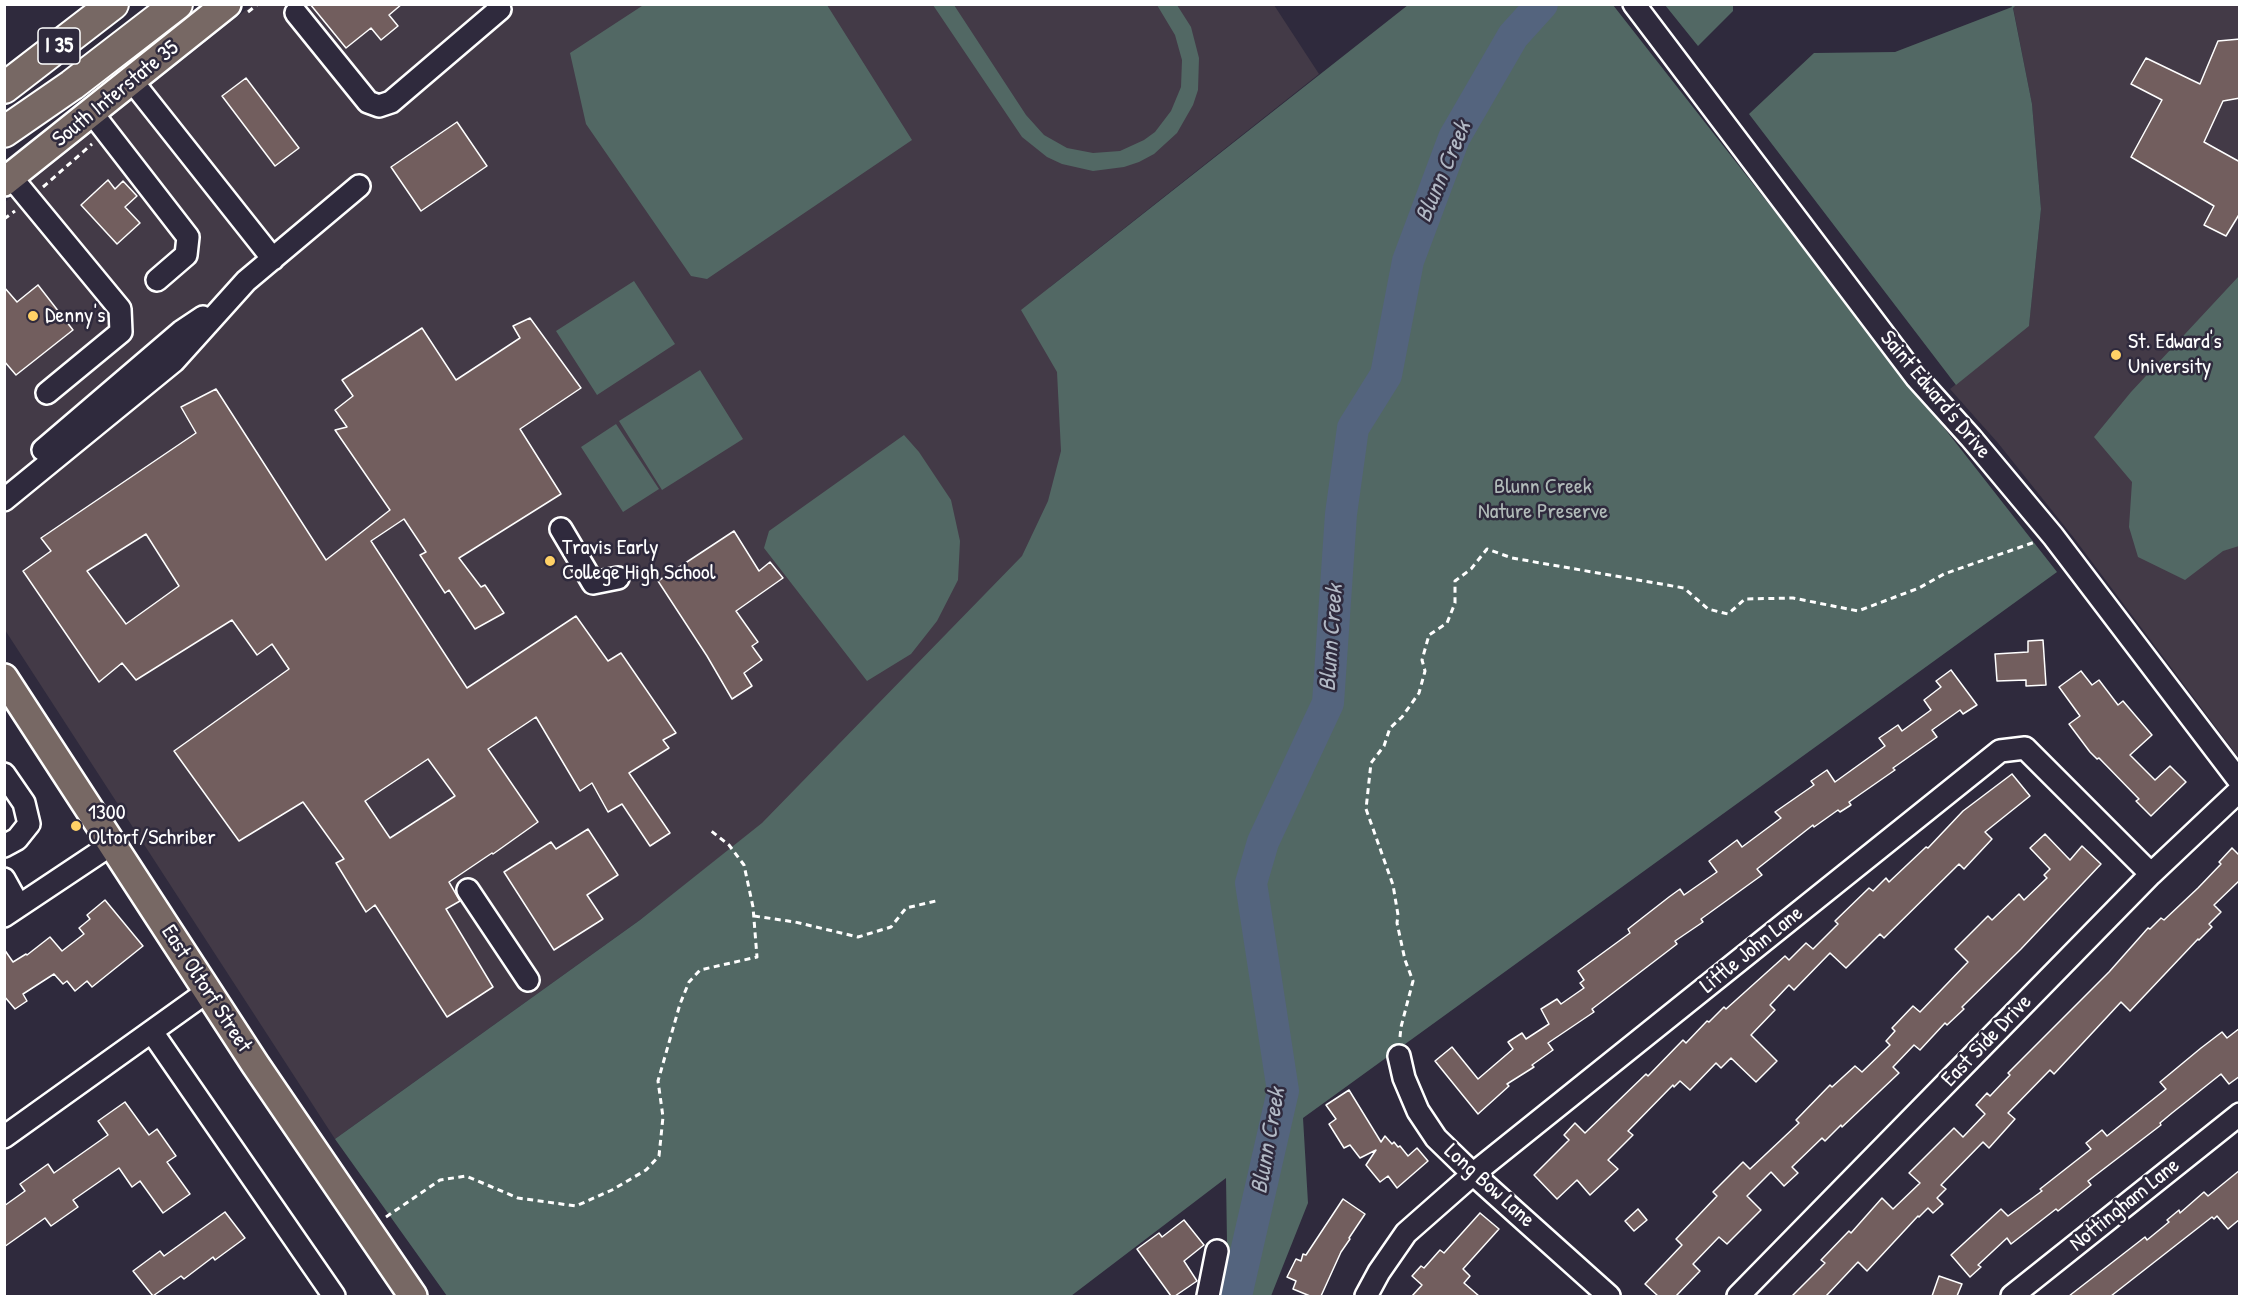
<!DOCTYPE html>
<style>
body{margin:0}
#map{position:relative;width:2244px;height:1301px;overflow:hidden;background:#2f2a3d;font-family:"Patrick Hand",sans-serif}
canvas{display:block}
.frame{position:absolute;inset:0;border:6px solid #fff;pointer-events:none}
</style>
<div id="map">
<canvas width="2244" height="1301"></canvas>
<div class="frame"></div>
</div>
<script>
const context = document.querySelector('canvas').getContext('2d');
context.lineJoin = 'round';
function fill(path, color) { context.fillStyle = color; context.fill(path, 'evenodd'); }
const toPath = rows => new Path2D(rows.map(r => 'M' + r).join(''));
function trace(path, color, width, dash) { context.strokeStyle = color; context.lineWidth = width; context.lineCap = dash ? 'butt' : 'round'; context.setLineDash(dash || []); context.stroke(path); }
function label(font, color, halo, rows, align = 'center') {
  context.font = font + ' "Patrick Hand",sans-serif'; context.lineWidth = 5; context.setLineDash([]); context.textBaseline = 'middle'; context.strokeStyle = halo; context.fillStyle = color; for (const [text, x, y, turn = 0] of rows) {
    context.save(); context.translate(x, y); context.rotate((+turn || 0) * Math.PI / 180); context.textAlign = isNaN(turn) ? turn : align; if (halo) context.strokeText(text, 0, 0); context.fillText(text, 0, 0); context.restore();
  }
}
fill(toPath([
 [2016,4,2239,5,2239,758,2074,538,1998,443,1950,389,2029,325,2041,209,2032,104,2013,7],
 [252,5,1274,5,1319,74,1050,287,1184,492,640,920,335,1139,5,630,5,202]
]), '#433a47');
fill(toPath([
 [645,4,827,5,912,140,707,279,691,276,586,124,570,53],
 [933,5,954,5,1026,115,1044,135,1067,148,1093,153,1120,151,1144,140,1155,132,1171,111,1181,87,1182,60,1175,35,1157,5,1177,5,1191,27,1199,58,1198,90,1193,105,1177,133,1154,154,1139,162,1124,167,1093,171,1062,164,1047,157,1022,137],
 [1408,5,1613,5,2057,572,1303,1118,1308,1203,1271,1296,1215,1296,1227,1242,1226,1178,1071,1296,447,1296,335,1139,640,920,762,823,1022,556,1048,501,1061,451,1057,372,1021,310],
 [1665,5,1733,5,1733,11,1698,46],
 [2011,5,2016,5,2013,8,2032,104,2041,209,2029,326,1956,385,1749,114,1814,53,1895,52,2012,7],
 [2239,276,2239,546,2223,551,2185,580,2138,557,2129,527,2132,482,2094,437,2131,392],
 [634,281,675,344,597,395,556,331],
 [700,370,743,439,662,490,619,421],
 [616,424,659,489,623,512,581,447],
 [904,435,919,452,951,500,960,541,958,580,937,621,911,654,867,681,764,548,769,531]
]), '#526864');
trace(toPath([
 [1236,1296,1283,1091,1251,883,1263,842,1328,703,1341,514,1353,428,1386,375,1408,261,1454,138,1513,36,1542,4]
]), '#54647e', 32);
const building = toPath([
 [310,4,402,4,389,15,398,26,381,40,371,28,346,48,310,4],
 [2240,39,2240,98,2223,101,2204,142,2240,162,2240,213,2226,236,2204,225,2214,206,2131,157,2162,100,2131,84,2146,58,2200,84,2218,41,2240,39],
 [246,78,299,148,275,166,222,96,246,78],
 [457,122,487,166,421,211,391,167,457,122],
 [108,180,115,189,123,181,137,196,125,207,140,223,117,244,81,205,108,180],
 [38,285,73,330,16,375,4,361,4,287,17,302,38,285],
 [530,318,581,388,520,429,561,494,459,558,481,587,485,585,504,613,475,629,449,590,445,593,420,555,426,552,404,519,371,541,467,688,576,616,608,661,621,653,676,733,663,740,669,748,629,773,670,833,650,846,622,804,608,812,592,783,580,791,536,717,488,749,538,822,493,854,492,853,449,882,460,901,446,909,493,987,447,1017,375,905,366,912,336,863,344,859,303,802,239,841,174,751,289,669,272,644,257,655,232,620,136,680,122,663,99,682,23,571,51,551,41,538,196,433,181,407,216,389,326,560,390,510,335,430,347,427,335,410,353,396,342,380,422,328,456,380,520,338,513,326,530,318],
 [146,534,179,586,126,624,87,571,146,534],
 [428,759,455,796,390,838,365,801,428,759],
 [734,531,759,571,770,562,783,578,736,611,758,642,752,646,762,660,744,673,752,686,732,699,707,656,658,581,734,531],
 [2043,640,2046,685,2026,686,2026,680,1997,681,1995,654,2028,652,2028,641,2043,640],
 [1951,670,1977,705,1963,714,1960,710,1932,730,1937,737,1893,768,1895,770,1849,802,1851,805,1840,812,1838,810,1814,827,1813,825,1757,869,1762,875,1701,919,1703,922,1675,941,1677,944,1592,1009,1594,1012,1548,1043,1553,1050,1532,1065,1534,1067,1507,1084,1509,1086,1478,1114,1435,1061,1452,1047,1478,1079,1513,1049,1508,1042,1522,1033,1526,1039,1549,1024,1541,1009,1557,999,1561,1004,1584,988,1580,983,1584,980,1578,971,1630,933,1628,929,1669,897,1680,889,1684,895,1717,872,1709,861,1737,840,1742,847,1781,818,1775,812,1814,785,1811,781,1827,770,1835,782,1885,746,1879,738,1898,725,1902,731,1931,710,1924,700,1941,687,1936,681,1951,670],
 [2081,671,2092,685,2099,680,2118,705,2123,701,2152,735,2130,755,2155,780,2170,766,2186,782,2151,816,2136,801,2139,799,2099,758,2097,759,2090,752,2069,724,2080,716,2059,687,2081,671],
 [2012,774,2030,796,1985,832,1992,839,1964,869,1959,864,1884,938,1880,934,1846,968,1830,953,1794,990,1789,985,1770,1005,1775,1010,1751,1035,1777,1061,1756,1082,1731,1058,1721,1068,1716,1063,1690,1090,1680,1081,1674,1087,1673,1085,1628,1131,1633,1135,1608,1160,1618,1169,1590,1195,1577,1180,1557,1199,1534,1175,1569,1140,1564,1135,1575,1123,1585,1133,1646,1074,1648,1076,1683,1040,1686,1043,1707,1021,1709,1022,1724,1007,1726,1009,1785,956,1789,960,1806,943,1813,949,1838,924,1835,921,1869,888,1873,891,1886,878,1889,882,1926,847,1928,848,1963,811,2012,774],
 [588,829,618,875,587,895,603,919,554,950,504,872,551,842,556,849,588,829],
 [2045,834,2070,860,2082,846,2101,864,2021,949,1962,1007,1964,1009,1947,1025,1945,1023,1920,1050,1914,1045,1893,1067,1899,1073,1842,1127,1841,1125,1825,1141,1822,1138,1792,1167,1798,1173,1784,1186,1771,1172,1747,1196,1761,1210,1727,1244,1719,1237,1693,1264,1700,1271,1676,1296,1658,1296,1645,1284,1682,1245,1676,1239,1717,1196,1713,1192,1743,1162,1750,1169,1799,1123,1796,1120,1830,1085,1832,1087,1855,1066,1862,1072,1890,1045,1886,1041,1895,1031,1892,1028,1913,1006,1920,1012,1968,962,1955,949,1988,916,1992,920,2019,894,2024,900,2047,878,2044,875,2050,869,2030,848,2045,834],
 [2232,848,2240,856,2240,880,2214,905,2221,912,2209,924,2212,927,2199,940,2198,939,2130,1011,2121,1002,2054,1074,2050,1070,2008,1113,2015,1119,1989,1148,1983,1142,1941,1185,1946,1189,1937,1198,1943,1204,1933,1213,1928,1208,1919,1217,1918,1216,1867,1271,1858,1262,1826,1296,1792,1296,1825,1263,1821,1260,1849,1231,1851,1233,1882,1198,1893,1209,1920,1183,1909,1173,1954,1128,1963,1137,1985,1114,1976,1105,1987,1093,1990,1096,2010,1075,2008,1073,2109,972,2148,928,2150,929,2161,918,2164,920,2198,888,2221,864,2219,862,2232,848],
 [105,900,143,946,92,987,87,981,75,991,67,981,63,984,54,974,23,994,27,1001,15,1009,4,996,4,949,13,962,26,954,27,955,50,937,62,951,84,934,79,928,90,919,87,915,105,900],
 [2240,1028,2240,1076,2229,1084,2221,1074,2172,1113,2160,1123,2161,1125,2088,1181,2091,1185,2058,1211,2056,1209,2011,1244,2007,1238,1978,1265,1981,1267,1970,1277,1951,1255,2001,1209,2008,1216,2042,1191,2040,1189,2091,1149,2086,1143,2102,1130,2107,1136,2166,1089,2160,1082,2201,1048,2222,1032,2227,1038,2240,1028],
 [1349,1090,1381,1142,1385,1136,1392,1144,1394,1142,1398,1147,1400,1146,1408,1156,1417,1148,1428,1161,1397,1188,1388,1176,1380,1182,1366,1165,1376,1150,1360,1158,1350,1145,1344,1148,1329,1124,1336,1119,1326,1105,1349,1090],
 [125,1102,149,1135,157,1129,176,1156,167,1162,190,1194,163,1213,140,1181,132,1187,119,1168,73,1200,78,1207,51,1226,45,1218,4,1247,4,1206,25,1191,20,1184,48,1164,54,1173,108,1135,98,1121,125,1102],
 [2240,1170,2240,1219,2228,1229,2217,1216,2214,1219,2212,1217,2111,1296,2069,1296,2145,1237,2147,1240,2169,1222,2167,1220,2179,1210,2180,1213,2204,1192,2208,1196,2240,1170],
 [1343,1199,1365,1214,1349,1238,1350,1239,1341,1252,1321,1296,1310,1296,1293,1289,1296,1281,1287,1277,1296,1259,1301,1261,1303,1254,1306,1255,1343,1199],
 [1638,1209,1647,1220,1634,1231,1625,1221,1638,1209],
 [225,1212,245,1238,215,1260,213,1257,184,1279,181,1276,153,1296,133,1271,160,1251,164,1256,225,1212],
 [1480,1213,1499,1229,1463,1269,1470,1276,1464,1283,1479,1296,1412,1296,1422,1285,1412,1276,1421,1266,1424,1268,1440,1250,1444,1253,1480,1213],
 [1184,1220,1204,1245,1184,1261,1197,1281,1175,1296,1171,1296,1137,1249,1159,1233,1162,1237,1184,1220],
 [1939,1276,1962,1284,1957,1296,1932,1296,1939,1276]
]);
fill(building, '#725e5e');
trace(building, '#fff', 1.5);
const minor = toPath([
 [1634,4,1916,377,1971,438,2053,536,2240,782],
 [296,13,368,102,379,106,391,102,500,9],
 [132,81,273,259],
 [92,113,188,237,186,255,157,280],
 [11,177,120,309,121,332,47,393],
 [43,450,182,331,203,317],
 [4,500,174,361,246,281,359,186],
 [561,529,593,583,618,578],
 [4,774,24,803,29,824,17,839,4,846],
 [4,879,19,906],
 [468,890,528,980],
 [4,916,112,844],
 [152,1032,334,1296],
 [1399,1056,1404,1078,1418,1111,1436,1138,1473,1174,1609,1296],
 [4,1137,208,991],
 [1208,1296,1217,1251],
 [1366,1296,1379,1272,1406,1233,1473,1174,2000,751,2025,748,2151,874],
 [1738,1296,2151,874,2240,790],
 [2012,1296,2240,1114]
]);
const major = toPath([
 [4,182,227,4],
 [4,678,255,1064,413,1296]
]);
const highway = toPath([
 [4,88,113,4],
 [4,132,72,85,177,4]
]);
trace(minor, '#fff', 26);
trace(major, '#fff', 32);
trace(highway, '#fff', 34);
trace(toPath([
 [248,12,258,4],
 [43,187,92,144],
 [4,219,15,211],
 [754,916,795,922,858,937,891,927,906,908,936,901],
 [1400,1037,1401,1027,1413,981,1405,960,1397,923,1398,915,1393,885,1366,809,1371,763,1384,746,1390,728,1402,717,1419,693,1425,671,1422,660,1429,635,1447,623,1455,603,1455,581,1471,569,1487,549,1512,558,1684,588,1708,609,1728,614,1745,599,1793,598,1858,611,1919,588,1944,574,2035,542],
 [386,1217,440,1180,466,1176,518,1198,576,1206,612,1190,646,1170,659,1156,663,1117,658,1081,680,1004,689,982,700,970,757,957,753,907,744,865,729,845,710,830]
]), '#fff', 3, [6, 4.5]);
trace(minor, '#2f2a3d', 21);
trace(major, '#776864', 27);
trace(highway, '#776864', 30);
for (const [x, y, r, color] of [
 [33,316,6,"#ffd166"],
 [2116,355,6,"#ffd166"],
 [550,561,6,"#ffd166"],
 [76,826,6,"#ffd166"]
]) { const dot = new Path2D(); dot.arc(x, y, r, 0, 2 * Math.PI); context.fillStyle = color; context.fill(dot); trace(dot, '#2f2a3d', 2); }
for (const [x, y, w] of [
 [59,46,42]
]) { const box = new Path2D(); box.roundRect(x - w / 2, y - 18, w, 36, 4.5); context.fillStyle = '#2f2a3d'; context.fill(box); trace(box, '#fff', 1.5); }
label('bold 21px', '#fff', null, [
 ["I 35",59,46]
]);
label('22px', '#fff', '#2f2a3d', [
 ["South Interstate 35",116,94,-39],
 ["Saint Edward's Drive",1935,395,50],
 ["Little John Lane",1752,950,-39],
 ["East Oltorf Street",206,989,57],
 ["East Side Drive",1987,1041,-46],
 ["Long Bow Lane",1489,1186,42],
 ["Nottingham Lane",2125,1205,-39]
]);
label('22px', '#fff', '#2f2a3d', [
 ["Denny's",45,316],
 ["St. Edward's",2128,342],
 ["University",2128,367],
 ["Travis Early",562,548],
 ["College High School",562,573],
 ["1300",88,813],
 ["Oltorf/Schriber",88,838]
], 'left');
label('22px', '#b1bbb9', '#2f2a3d', [
 ["Blunn Creek",1543,487],
 ["Nature Preserve",1543,512]
]);
label('italic 24px', '#b2b9c5', '#2f2a3d', [
 ["Blunn Creek",1444,172,-67],
 ["Blunn Creek",1332,638,-86],
 ["Blunn Creek",1269,1141,-80]
]);
</script>
